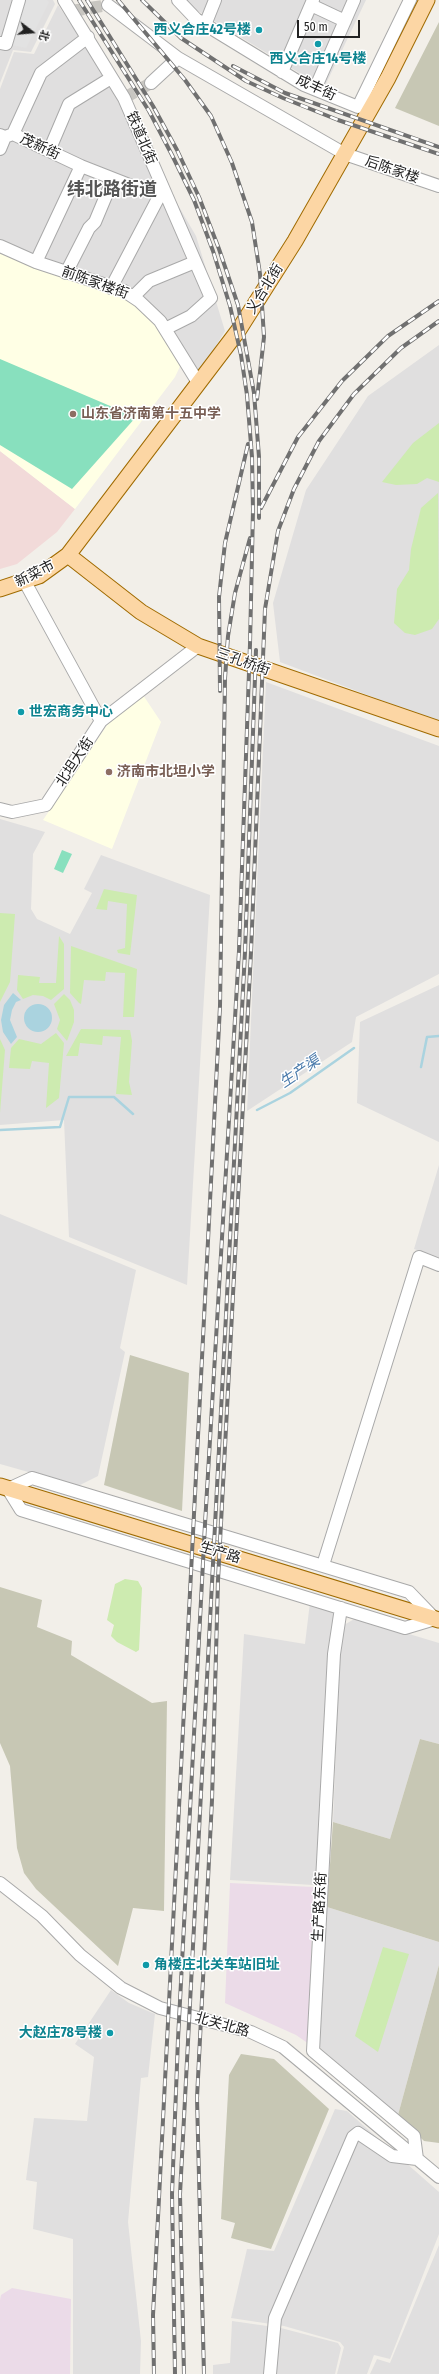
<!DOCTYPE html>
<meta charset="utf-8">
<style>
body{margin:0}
#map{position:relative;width:439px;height:2374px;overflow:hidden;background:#f2efe9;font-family:"Fira Sans Condensed","Noto Sans SC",sans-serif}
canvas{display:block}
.north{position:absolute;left:12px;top:12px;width:40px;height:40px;-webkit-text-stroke:3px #fff;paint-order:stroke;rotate:106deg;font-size:11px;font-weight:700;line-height:16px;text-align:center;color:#222}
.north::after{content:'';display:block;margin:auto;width:14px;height:18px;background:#222;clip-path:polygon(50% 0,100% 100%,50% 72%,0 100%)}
.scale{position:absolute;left:297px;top:20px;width:63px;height:18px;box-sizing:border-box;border:2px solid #222;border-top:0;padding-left:5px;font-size:12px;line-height:14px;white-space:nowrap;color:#222;-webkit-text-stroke:3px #fff;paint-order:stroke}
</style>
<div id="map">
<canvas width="439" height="2374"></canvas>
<div class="north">北</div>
<div class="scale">50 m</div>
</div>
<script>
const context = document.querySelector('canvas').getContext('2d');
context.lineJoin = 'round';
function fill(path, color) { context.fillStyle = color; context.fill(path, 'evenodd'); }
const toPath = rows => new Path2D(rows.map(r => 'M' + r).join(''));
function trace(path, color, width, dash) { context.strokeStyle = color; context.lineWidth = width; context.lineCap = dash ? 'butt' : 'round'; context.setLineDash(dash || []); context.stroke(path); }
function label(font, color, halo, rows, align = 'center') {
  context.font = font + ' "Fira Sans Condensed","Noto Sans SC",sans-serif'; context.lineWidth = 3; context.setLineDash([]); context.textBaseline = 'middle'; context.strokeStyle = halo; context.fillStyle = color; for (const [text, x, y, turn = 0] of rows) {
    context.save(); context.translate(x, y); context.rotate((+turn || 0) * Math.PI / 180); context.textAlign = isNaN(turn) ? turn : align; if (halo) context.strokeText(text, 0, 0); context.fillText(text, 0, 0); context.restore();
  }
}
fill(toPath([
 [0,0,53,0,55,4,31,52,13,50,0,83],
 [180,0,366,0,324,88],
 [58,5,132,113,171,193,196,236,225,331,198,375,140,296,121,283,100,280,0,241,0,89,14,52,34,54],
 [439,345,439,722,280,662,273,603,306,490,368,396],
 [266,682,439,746,439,974,356,1017,352,1042,247,1111],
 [0,819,45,832,33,854,31,909,37,919,70,934,92,893,84,889,101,855,210,895,187,1285,69,1237,64,1120,0,1125],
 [439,985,439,1142,357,1103,360,1022],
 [439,1165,439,1258,414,1249],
 [0,1214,136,1270,120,1348,125,1352,98,1476,78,1486,0,1464],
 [310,1602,337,1611,318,1877,313,1885,230,1880,244,1634,305,1644],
 [356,1618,439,1643,439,1744,420,1739,390,1839,333,1822,340,1642,344,1625],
 [327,1907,439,1942,439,1965,398,2115,318,2046],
 [111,1990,129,2003,155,2014,148,2077,141,2078,128,2222,141,2341,140,2374,73,2374,73,2239,33,2229,37,2182,26,2180,34,2118,87,2121,94,2057,75,2044],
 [335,2109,347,2111,439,2192,439,2234,390,2359,374,2355,367,2374,337,2374,344,2347,340,2342,284,2326,231,2318,247,2249,274,2251],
 [439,2245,439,2374,370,2374,377,2359,390,2363],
 [232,2321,281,2328,338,2343,341,2348,335,2374,213,2374,213,2365,230,2363]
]), '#e0dfdf');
fill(toPath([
 [0,451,75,509,57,532,17,564,0,569]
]), '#f2dad9');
fill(toPath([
 [230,1883,313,1887,309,2044,296,2035,225,2003],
 [12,2288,71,2299,70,2374,0,2374,0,2300,1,2295]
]), '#ebdbe8');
fill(toPath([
 [0,248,133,297,183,360,175,377,75,509,0,451],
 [143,695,161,722,112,849,43,820,108,724]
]), '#ffffe5');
fill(toPath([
 [439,22,439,126,395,108],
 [130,1355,189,1373,182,1511,104,1485],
 [0,1587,42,1600,37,1627,72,1641,71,1655,152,1703,167,1701,164,1911,133,1908,118,1966,36,1889,24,1873,17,1848,10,1766,0,1743],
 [420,1739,439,1744,439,1942,327,1907,333,1822,390,1839],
 [439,1965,439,2143,424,2141,398,2115],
 [241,2054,274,2059,329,2109,271,2249,231,2238,235,2223,221,2219,229,2075]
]), '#c7c7b4');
fill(toPath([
 [439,423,439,482,427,478,417,484,396,485,382,482,413,443],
 [438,493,439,619,432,629,415,635,405,633,394,623,397,589,409,570,411,549,421,508],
 [104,889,137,895,130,955,118,953,117,950,125,948,127,904,108,901,107,910,96,909],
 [0,913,15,914,10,982,0,1002],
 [59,936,64,944,64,989,51,1000,43,996,33,995,23,999,17,990,18,975,40,977,39,983,56,983],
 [71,946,137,969,134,1017,123,1017,125,973,106,972,105,981,84,980,81,1004,79,1003,70,993],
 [64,994,70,1000,74,1010,74,1022,67,1041,57,1029,60,1020,54,1004],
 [81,1029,130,1030,132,1041,129,1082,132,1095,116,1094,121,1037,103,1036,102,1045,80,1043,78,1056,66,1056],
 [56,1033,64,1043,59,1098,46,1108,49,1063,32,1061,30,1069,9,1068,11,1048,19,1039,41,1044],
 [0,1039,5,1050,0,1113],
 [125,1579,138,1581,142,1588,139,1650,136,1652,117,1642,111,1636,114,1625,107,1620,115,1584],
 [383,1947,409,1954,378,2052,355,2036]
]), '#cdebb0');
fill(toPath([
 [0,359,136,417,72,489,0,445],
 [62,850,72,854,63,873,54,869]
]), '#88e0be');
fill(toPath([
 [19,0,47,0,49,2,26,48,6,44]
]), '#e2e2e2');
fill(toPath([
 [13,993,21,1000,16,1002,12,1010,10,1020,17,1037,11,1044,3,1032,1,1020,4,1005],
 '24 1018a14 14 0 1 1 28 0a14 14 0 1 1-28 0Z'
]), '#aad3df');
trace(toPath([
 [421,1067,427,1037,439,1036],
 [257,1110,290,1093,354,1048],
 [0,1130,60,1127,69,1097,114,1097,133,1114]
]), '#aad3df', 2.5);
trace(toPath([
 [72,11,108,5,111,0],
 [124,98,151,83]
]), '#c8c6c1', 12, [12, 6]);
const minor = toPath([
 [64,0,124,98,211,298,191,316,165,329],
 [178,0,196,19,304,85,358,107,410,0],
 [108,5,178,58,345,154,439,186],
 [311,5,345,21],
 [205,25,215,0],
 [0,43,6,44,19,0],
 [282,72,313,0],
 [151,83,178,58],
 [315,89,354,0],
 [13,134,81,166,137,188,163,189,111,288],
 [13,134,41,73,88,37],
 [0,135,5,137,13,134],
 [0,149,5,137],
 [49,151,69,104,111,78],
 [0,246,36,262,124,291,139,301,160,321,199,384],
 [36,262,81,166],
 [66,273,89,228,95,222,113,179],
 [133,297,149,281,195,262],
 [25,582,101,721],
 [0,809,12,812,46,805,101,721,198,646],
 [32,1478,409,1592,435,1619,405,1628,21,1510,8,1489,32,1478],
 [323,1565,419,1257,439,1265],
 [0,1883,42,1916,80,1955,121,1988,160,2008,251,2032,283,2047,439,2177],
 [270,2374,275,2318,353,2137,358,2133,392,2156,417,2159,414,2136,313,2051,334,1654,341,1608]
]);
const major = toPath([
 [68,555,141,612,198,646,439,729],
 [0,589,39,576,68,555,238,331,295,241,388,78,427,0],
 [0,1486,439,1620]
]);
trace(minor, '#a9a9a9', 14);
trace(major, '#a06b00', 17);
trace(minor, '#fff', 12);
trace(major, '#fcd6a4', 15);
const rail = toPath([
 [79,0,149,111,172,155,194,200,213,251,230,306,241,355,247,395,252,457,253,510,250,644,239,951,205,1524,178,2039,172,2194,175,2374],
 [87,0,153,106,177,150,199,197,219,249,238,305,254,393,259,457,259,518],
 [118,0,185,80,211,116,232,163,252,222,260,274,264,337,257,399],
 [142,0,181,38,246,81,283,98,338,120,439,154],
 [233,66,285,93,439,147],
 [261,508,298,437,342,381,388,336,439,301],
 [220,691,219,597,225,543,248,444],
 [154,2374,153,2315,220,1006,225,678,228,636,235,593,250,538],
 [184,2374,180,2194,245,952,256,650],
 [204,2374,197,2098,212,1800,218,1580,251,952,265,609,278,531,294,489,319,441,354,394,401,348,439,321]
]);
trace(rail, '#707070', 4);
trace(rail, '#fff', 2.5, [8]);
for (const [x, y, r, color] of [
 [259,30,4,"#0f9aa8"],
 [318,44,4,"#0f9aa8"],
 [73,414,4,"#8d6e63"],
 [21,712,4,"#0f9aa8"],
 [109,772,4,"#8d6e63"],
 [146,1965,4,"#0f9aa8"],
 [110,2033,4,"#0f9aa8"]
]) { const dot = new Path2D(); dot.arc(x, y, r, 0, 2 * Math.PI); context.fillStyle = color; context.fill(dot); trace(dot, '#fff', 1.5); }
label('bold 14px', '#0d838f', '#fff', [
 ["西义合庄42号楼",251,30],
 ["西义合庄14号楼",318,59,"center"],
 ["世宏商务中心",29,712,"left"],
 ["角楼庄北关车站旧址",154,1965,"left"],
 ["大赵庄78号楼",102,2033]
], 'right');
label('14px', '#222', '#fff', [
 ["成丰街",316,88,25],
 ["铁道北街",141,138,67],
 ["茂新街",40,147,25],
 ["后陈家楼",392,170,19],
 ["前陈家楼街",95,283,20],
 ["义合北街",265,289,-58],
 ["新菜市",35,574,-27],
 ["三孔桥街",243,662,19],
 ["北坦大街",75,762,-57],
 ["生产路",220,1553,17],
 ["生产路东街",320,1907,-87],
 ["北关北路",222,2025,16]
]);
label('bold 14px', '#785e54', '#fff', [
 ["山东省济南第十五中学",81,414],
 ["济南市北坦小学",117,772]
], 'left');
label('italic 15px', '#4a7aab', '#fff', [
 ["生产渠",300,1072,-34]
]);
label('bold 18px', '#555', '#fff', [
 ["纬北路街道",112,190]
]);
</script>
